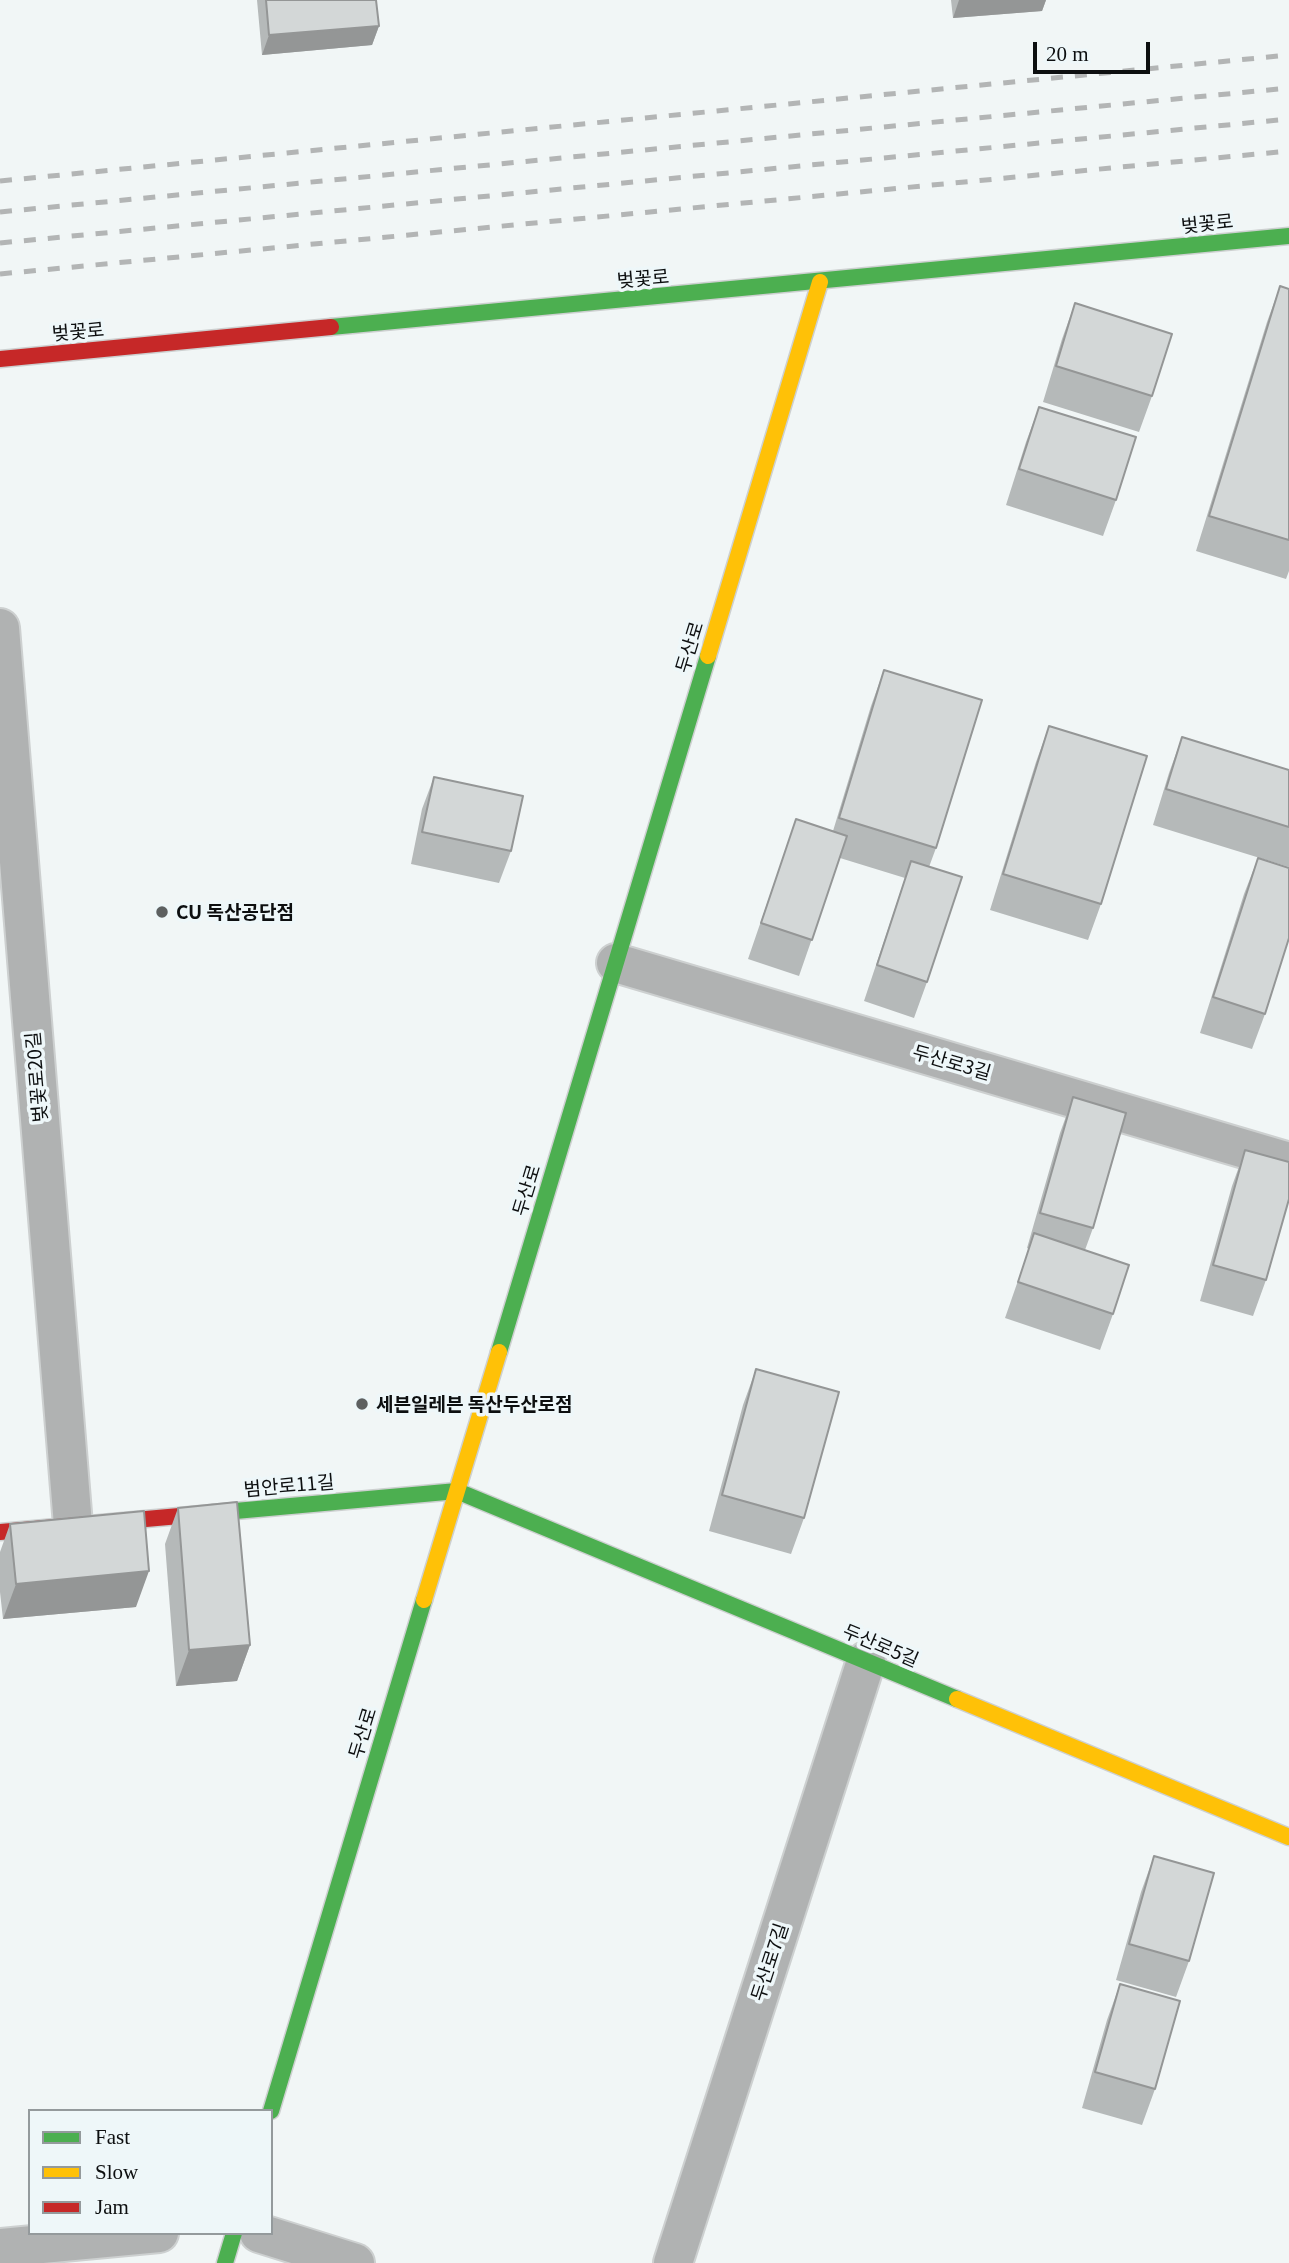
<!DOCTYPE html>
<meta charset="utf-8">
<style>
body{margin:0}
#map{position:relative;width:1289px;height:2263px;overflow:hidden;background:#f1f6f6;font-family:Georgia,serif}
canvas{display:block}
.legend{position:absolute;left:28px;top:2109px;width:245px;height:126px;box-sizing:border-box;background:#eef7f9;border:2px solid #949a9c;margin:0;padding:9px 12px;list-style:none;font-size:21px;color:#0d0f10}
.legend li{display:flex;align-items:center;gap:14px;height:35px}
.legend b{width:35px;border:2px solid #949a9c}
.scale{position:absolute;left:1033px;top:42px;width:117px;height:32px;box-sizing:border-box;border:4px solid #0d0f10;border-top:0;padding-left:9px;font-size:21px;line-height:24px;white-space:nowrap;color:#0d0f10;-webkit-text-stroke:5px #eef7f9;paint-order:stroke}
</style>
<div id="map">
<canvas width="1289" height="2263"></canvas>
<ul class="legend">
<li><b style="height:9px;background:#4caf50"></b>Fast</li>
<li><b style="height:9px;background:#ffc107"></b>Slow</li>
<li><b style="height:9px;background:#c62828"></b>Jam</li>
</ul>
<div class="scale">20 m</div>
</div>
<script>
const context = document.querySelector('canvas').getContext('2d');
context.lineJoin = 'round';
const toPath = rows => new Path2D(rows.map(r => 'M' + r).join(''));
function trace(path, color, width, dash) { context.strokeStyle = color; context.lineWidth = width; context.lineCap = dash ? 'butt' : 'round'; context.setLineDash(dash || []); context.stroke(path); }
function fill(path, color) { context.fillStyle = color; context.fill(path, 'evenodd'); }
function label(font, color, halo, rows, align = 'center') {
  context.font = font + ' Georgia,"Noto Sans KR",serif'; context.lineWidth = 7; context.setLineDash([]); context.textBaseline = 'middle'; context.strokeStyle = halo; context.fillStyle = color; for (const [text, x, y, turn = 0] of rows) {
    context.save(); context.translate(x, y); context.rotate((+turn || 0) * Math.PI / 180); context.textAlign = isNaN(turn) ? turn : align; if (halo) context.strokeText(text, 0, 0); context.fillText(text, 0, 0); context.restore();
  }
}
const street = toPath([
 [0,628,73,1525],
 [616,963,1289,1162],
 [259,2233,355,2263],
 [0,2248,159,2233],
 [673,2263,866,1661]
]);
const fast = toPath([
 [331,327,1289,236],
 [499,1352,708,656],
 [213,1513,457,1491,957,1699],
 [271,2111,424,1600],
 [225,2263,234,2233]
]);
const slow = toPath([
 [708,656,820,282],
 [424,1600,499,1352],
 [957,1699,1289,1837]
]);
const jam = toPath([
 [0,359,331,327],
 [0,1532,213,1513]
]);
trace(street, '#cdd0d0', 42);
trace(fast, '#cdd0d0', 19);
trace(slow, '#cdd0d0', 19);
trace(jam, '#cdd0d0', 19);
trace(street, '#b0b2b2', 38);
trace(fast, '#4caf50', 16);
trace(slow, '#ffc107', 16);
trace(jam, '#c62828', 16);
trace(toPath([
 [0,181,1289,55],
 [0,212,1289,88],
 [0,243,1289,119],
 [0,274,1289,151]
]), '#b3b5b5', 5, [12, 12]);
fill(toPath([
 [257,0,376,0,379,26,372,45,262,55],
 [951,0,1046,0,1042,11,953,18],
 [1280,286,1289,289,1289,571,1286,579,1196,551,1267,322],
 [1075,303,1152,396,1139,432,1043,402,1062,339],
 [1039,407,1116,500,1103,536,1006,505,1026,442],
 [884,670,936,848,929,867,927,982,914,1018,864,1001,905,878,840,858,799,976,748,959,796,819,833,831,871,706],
 [1049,726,1101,904,1088,940,990,910,1036,762],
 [1182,737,1289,770,1289,867,1153,825,1169,773],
 [434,777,511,851,499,883,411,864,422,809],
 [1258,858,1265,1014,1252,1049,1200,1033,1244,894],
 [1073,1097,1093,1228,1085,1250,1113,1314,1100,1350,1005,1318,1029,1249,1027,1248,1060,1133],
 [1245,1150,1266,1280,1253,1316,1200,1301,1232,1186],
 [756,1369,804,1518,791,1554,709,1531,743,1405],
 [178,1508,250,1645,237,1681,176,1686,165,1544],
 [10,1524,136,1607,3,1619,0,1592,0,1552],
 [1154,1856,1189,1961,1176,1997,1116,1980,1141,1892],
 [1120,1984,1155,2089,1142,2125,1082,2108,1107,2020]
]), '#b5b9b9');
fill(toPath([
 [959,0,1046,0,1042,11,953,18],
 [379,26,372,45,262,55,269,35],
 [149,1571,136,1607,3,1619,16,1584],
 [250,1645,237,1681,176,1686,189,1650]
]), '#949696');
const building = toPath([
 [266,0,376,0,379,26,269,35,266,0],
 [1280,286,1289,289,1289,540,1209,516,1280,286],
 [1075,303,1172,334,1152,396,1056,366,1075,303],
 [1039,407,1136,437,1116,500,1019,469,1039,407],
 [884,670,982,700,936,848,839,818,884,670],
 [1049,726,1147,756,1101,904,1003,874,1049,726],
 [1182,737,1289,770,1289,827,1166,789,1182,737],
 [434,777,523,796,511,851,422,832,434,777],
 [796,819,847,836,812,940,761,923,796,819],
 [1258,858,1289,868,1289,938,1265,1014,1213,997,1258,858],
 [911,861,962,877,927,982,877,965,911,861],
 [1073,1097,1126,1113,1093,1228,1040,1213,1073,1097],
 [1245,1150,1289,1162,1289,1199,1266,1280,1213,1265,1245,1150],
 [1034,1233,1129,1265,1113,1314,1018,1282,1034,1233],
 [756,1369,839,1392,804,1518,722,1495,756,1369],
 [237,1502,250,1645,189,1650,178,1508,237,1502],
 [144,1511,149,1571,16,1584,10,1524,144,1511],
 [1154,1856,1214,1873,1189,1961,1129,1944,1154,1856],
 [1120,1984,1180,2001,1155,2089,1095,2072,1120,1984]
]);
fill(building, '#d3d7d7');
trace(building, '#949696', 2);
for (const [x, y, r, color] of [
 [162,912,7,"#5d6060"],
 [362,1404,7,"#5d6060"]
]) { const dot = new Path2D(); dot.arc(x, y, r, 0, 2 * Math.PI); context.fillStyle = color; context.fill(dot); trace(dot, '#eef7f9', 2.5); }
label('19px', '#0d0f10', '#eef7f9', [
 ["벚꽃로",1207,223,-6],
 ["벚꽃로",643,278,-5],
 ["벚꽃로",78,331,-5],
 ["두산로",689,647,-73],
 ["두산로3길",952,1062,16],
 ["벚꽃로20길",36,1077,-95],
 ["두산로",526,1190,-73],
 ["범안로11길",289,1485,-5],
 ["두산로5길",881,1645,23],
 ["두산로",362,1733,-73],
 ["두산로7길",769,1962,-72]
]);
label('bold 19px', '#0d0f10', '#eef7f9', [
 ["CU 독산공단점",176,912],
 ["세븐일레븐 독산두산로점",376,1404]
], 'left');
</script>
